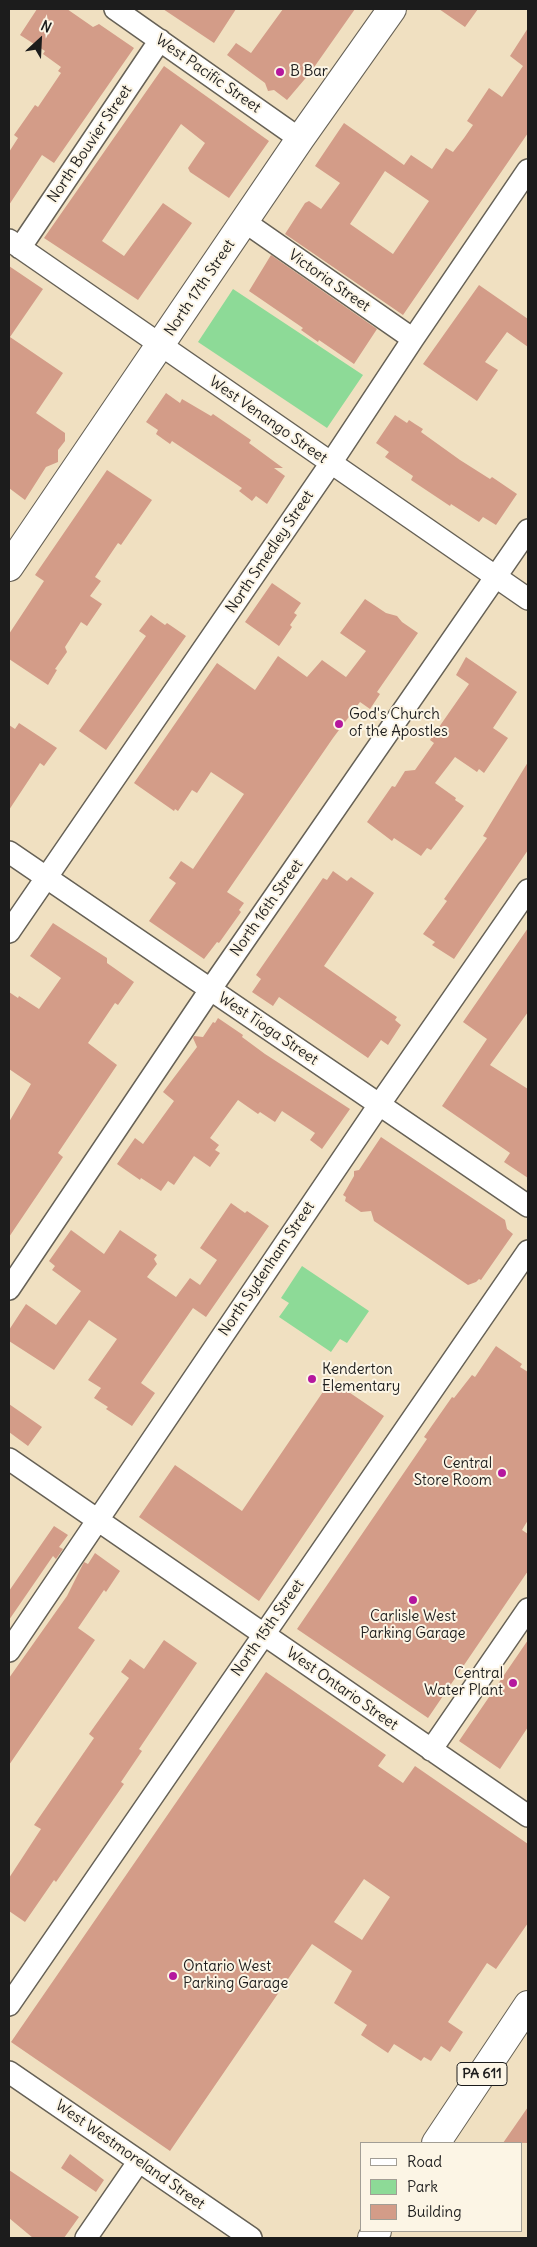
<!DOCTYPE html>
<style>
body{margin:0}
#map{position:relative;width:537px;height:2247px;overflow:hidden;background:#f0e0c1;font-family:Delius,sans-serif}
canvas{display:block}
.frame{position:absolute;inset:0;border:10px solid #1c1c1c;pointer-events:none}
.legend{position:absolute;left:360px;top:2142px;width:162px;height:90px;box-sizing:border-box;background:#fcf5e5;border:1px solid #a29e95;margin:0;padding:6px 9px;list-style:none;font-size:15px;color:#1c1c1c}
.legend li{display:flex;align-items:center;gap:10px;height:25px}
.legend b{width:25px;border:1px solid #a29e95}
.north{position:absolute;left:15px;top:15px;width:50px;height:50px;-webkit-text-stroke:4px #fcf5e5;paint-order:stroke;rotate:25deg;font-size:14px;font-weight:700;line-height:20px;text-align:center;color:#1c1c1c}
.north::after{content:'';display:block;margin:auto;width:18px;height:22px;background:#1c1c1c;clip-path:polygon(50% 0,100% 100%,50% 72%,0 100%)}
</style>
<div id="map">
<canvas width="537" height="2247"></canvas>
<div class="frame"></div>
<ul class="legend">
<li><b style="height:6px;background:#fff"></b>Road</li>
<li><b style="height:14px;background:#8dda97"></b>Park</li>
<li><b style="height:14px;background:#d39c88"></b>Building</li>
</ul>
<div class="north">N</div>
</div>
<script>
const context = document.querySelector('canvas').getContext('2d');
context.lineJoin = 'round';
function fill(path, color) { context.fillStyle = color; context.fill(path, 'evenodd'); }
const toPath = rows => new Path2D(rows.map(r => 'M' + r).join(''));
function trace(path, color, width, dash) { context.strokeStyle = color; context.lineWidth = width; context.lineCap = dash ? 'butt' : 'round'; context.setLineDash(dash || []); context.stroke(path); }
function label(font, color, halo, rows, align = 'center') {
  context.font = font + ' Delius,sans-serif'; context.lineWidth = 4; context.setLineDash([]); context.textBaseline = 'middle'; context.strokeStyle = halo; context.fillStyle = color; for (const [text, x, y, turn = 0] of rows) {
    context.save(); context.translate(x, y); context.rotate((+turn || 0) * Math.PI / 180); context.textAlign = isNaN(turn) ? turn : align; if (halo) context.strokeText(text, 0, 0); context.fillText(text, 0, 0); context.restore();
  }
}
fill(toPath([
 [233,289,363,375,327,428,198,342],
 [302,1266,369,1311,347,1343,340,1339,331,1352,279,1317,289,1303,281,1298]
]), '#8dda97');
fill(toPath([
 [37,9,67,9,93,27,99,24,134,48,54,163,42,155,9,205,9,152,18,138,14,135,35,105,38,107,61,73,58,71,61,67,43,54,45,51,20,35],
 [163,9,236,9,214,43],
 [283,9,355,9,310,73,287,100,274,90,268,91,265,83,227,55,236,43,251,53],
 [439,9,478,9,465,27],
 [528,28,528,133,403,315,285,234,305,203,309,201,321,209,340,183,315,166,344,123,404,165,411,155,432,169,446,148,453,152,464,138,473,125,467,121,489,88,502,97,523,66,510,56],
 [385,171,429,201,393,254,350,224],
 [164,66,269,141,229,198,190,172,188,168,205,143,181,124,102,241,124,256,163,203,192,223,138,300,44,238],
 [271,255,377,329,354,364,319,340,318,342,301,330,303,328,249,291],
 [9,266,43,289,10,337,63,373,36,413,65,433,65,441,58,450,58,462,46,467,25,500,9,488],
 [479,285,528,319,528,347,507,332,485,362,498,370,477,401,423,364],
 [166,393,180,403,182,399,211,416,213,414,251,440,249,443,283,468,274,468,285,476,267,504,256,496,252,501,239,491,242,488,172,441,170,444,156,434,158,430,146,422],
 [395,415,407,423,409,420,415,424,423,429,421,432,460,460,490,479,492,477,517,494,496,525,483,517,479,522,451,504,450,506,411,480,413,476,385,457,389,452,376,443],
 [107,470,152,500,121,545,118,543,95,577,101,581,90,596,102,604,87,626,81,622,65,647,67,652,55,669,57,670,48,685,9,659,9,634,44,581,35,575],
 [272,583,301,603,294,613,297,615,290,625,292,627,279,646,245,622],
 [365,599,386,613,397,616,402,622,418,633,377,692,380,694,370,709,360,702,333,738,227,892,244,903,239,910,241,912,219,943,217,942,204,959,149,921,176,883,169,878,181,861,193,869,244,794,211,772,197,793,192,790,178,811,175,809,174,811,134,783,217,663,255,690,278,656,307,677,322,660,346,677,366,651,340,633],
 [151,615,165,625,167,623,186,636,106,750,79,731,146,636,139,631],
 [466,657,517,692,493,728,508,738,484,773,479,769,477,772,455,757,435,783,456,798,455,800,464,806,431,850,427,848,421,856,394,838,392,841,367,822,392,786,395,787,405,771,415,770,434,743,430,740,469,684,456,675],
 [19,723,57,748,44,766,40,763,9,810,9,725,15,729],
 [528,762,528,850,454,959,432,945,435,942,423,934,447,901,444,899,487,838,483,836],
 [333,871,347,881,351,877,374,893,324,966,397,1017,395,1020,401,1025,388,1045,381,1040,368,1058,279,997,273,1006,252,992,261,979,256,975,323,878,327,880],
 [53,923,107,958,107,963,134,982,118,1005,115,1003,88,1043,117,1065,58,1153,63,1157,9,1237,9,1122,31,1084,9,1069,9,992,18,998,19,996,39,1009,61,978,30,956],
 [528,928,528,1012,490,1065,528,1089,528,1178,504,1162,510,1153,442,1106,487,1039,463,1022],
 [218,1018,243,1035,242,1037,265,1054,350,1109,322,1149,310,1140,315,1133,282,1111,275,1122,260,1112,258,1114,238,1100,210,1138,219,1145,215,1150,220,1153,210,1167,194,1156,174,1185,168,1181,161,1191,141,1178,140,1180,117,1164,135,1138,143,1144,174,1101,163,1092,197,1047,193,1038,194,1036,203,1037,213,1022,215,1023],
 [381,1137,505,1220,507,1229,513,1234,481,1280,479,1279,476,1282,468,1285,374,1221,371,1211,361,1212,345,1201,346,1197,343,1195,354,1176,354,1171,359,1170],
 [231,1203,245,1213,247,1211,269,1226,206,1317,193,1308,141,1383,155,1393,132,1426,106,1409,108,1407,94,1398,101,1388,88,1380,117,1339,89,1320,54,1370,9,1341,9,1330,26,1304,56,1325,81,1291,52,1270,55,1266,49,1261,71,1230,104,1254,120,1230,157,1255,154,1259,157,1264,147,1277,176,1297,190,1278,200,1285,217,1260,200,1248],
 [496,1346,522,1364,520,1367,528,1372,528,1520,522,1530,528,1534,528,1571,428,1718,297,1629,427,1439,424,1437,452,1397,454,1398,472,1375,475,1377],
 [331,1380,384,1416,259,1601,139,1517,175,1465,242,1511],
 [9,1404,42,1427,28,1446,9,1432],
 [54,1526,68,1535,59,1547,63,1549,56,1559,53,1556,9,1620,9,1591],
 [95,1553,120,1571,106,1592,104,1590,78,1628,95,1640,9,1765,9,1678,67,1596,84,1562,88,1564],
 [164,1640,197,1663,139,1749,142,1751,121,1782,124,1784,56,1882,54,1880,25,1922,9,1911,9,1878,41,1829,34,1825,94,1738,89,1734,129,1678,121,1672,130,1659,144,1669],
 [528,1640,528,1727,500,1769,459,1741],
 [266,1672,386,1755,378,1766,403,1783,415,1766,528,1844,528,1923,496,1969,487,1963,448,2022,463,2032,450,2052,441,2046,431,2061,424,2057,421,2061,394,2044,388,2053,361,2035,367,2025,334,2003,352,1971,312,1944,170,2151,11,2042],
 [364,1879,390,1897,362,1940,334,1922],
 [528,2107,528,2143,503,2143],
 [70,2154,104,2180,96,2192,61,2168],
 [9,2170,79,2217,64,2238,33,2238,9,2218]
]), '#d39c88');
const street = toPath([
 [115,9,300,139],
 [245,222,413,339],
 [9,240,528,599],
 [20,248,160,40],
 [9,852,528,1206],
 [9,932,331,463,413,339,528,170],
 [9,1289,210,990,528,530],
 [9,1459,528,1816],
 [9,1651,379,1105,528,890],
 [431,1750,528,1609],
 [9,2005,528,1251],
 [9,2072,251,2238],
 [86,2238,139,2161]
]);
const secondary = toPath([
 [9,567,300,139,392,9]
]);
const primary = toPath([
 [436,2143,528,2005],
 [372,2238,377,2231]
]);
trace(street, '#666156', 24);
trace(secondary, '#666156', 30);
trace(primary, '#666156', 30);
trace(street, '#fff', 21);
trace(secondary, '#fff', 28);
trace(primary, '#fff', 28);
for (const [x, y, r, color] of [
 [280,72,5,"#b5179e"],
 [339,724,5,"#b5179e"],
 [312,1379,5,"#b5179e"],
 [502,1473,5,"#b5179e"],
 [413,1600,5,"#b5179e"],
 [513,1683,5,"#b5179e"],
 [173,1976,5,"#b5179e"]
]) { const dot = new Path2D(); dot.arc(x, y, r, 0, 2 * Math.PI); context.fillStyle = color; context.fill(dot); trace(dot, '#fcf5e5', 2); }
for (const [x, y, w] of [
 [482,2074,50]
]) { const box = new Path2D(); box.roundRect(x - w / 2, y - 11.5, w, 23, 4); context.fillStyle = '#fcf5e5'; context.fill(box); trace(box, '#1c1c1c', 1); }
label('bold 14px', '#1c1c1c', null, [
 ["PA 611",482,2074]
]);
label('15px', '#1c1c1c', '#fcf5e5', [
 ["B Bar",290,72],
 ["God's Church",349,715],
 ["of the Apostles",349,732],
 ["Kenderton",322,1370],
 ["Elementary",322,1387],
 ["Central",492,1464,"right"],
 ["Store Room",492,1481,"right"],
 ["Carlisle West",413,1617,"center"],
 ["Parking Garage",413,1634,"center"],
 ["Central",503,1674,"right"],
 ["Water Plant",503,1691,"right"],
 ["Ontario West",183,1967],
 ["Parking Garage",183,1984]
], 'left');
label('15px', '#1c1c1c', '#fcf5e5', [
 ["West Pacific Street",208,74,35],
 ["North Bouvier Street",90,144,-56],
 ["Victoria Street",329,281,35],
 ["North 17th Street",200,288,-56],
 ["West Venango Street",268,420,35],
 ["North Smedley Street",270,552,-56],
 ["North 16th Street",267,908,-55],
 ["West Tioga Street",268,1029,34],
 ["North Sydenham Street",267,1269,-56],
 ["North 15th Street",268,1628,-55],
 ["West Ontario Street",342,1689,35],
 ["West Westmoreland Street",130,2155,35]
]);
</script>
